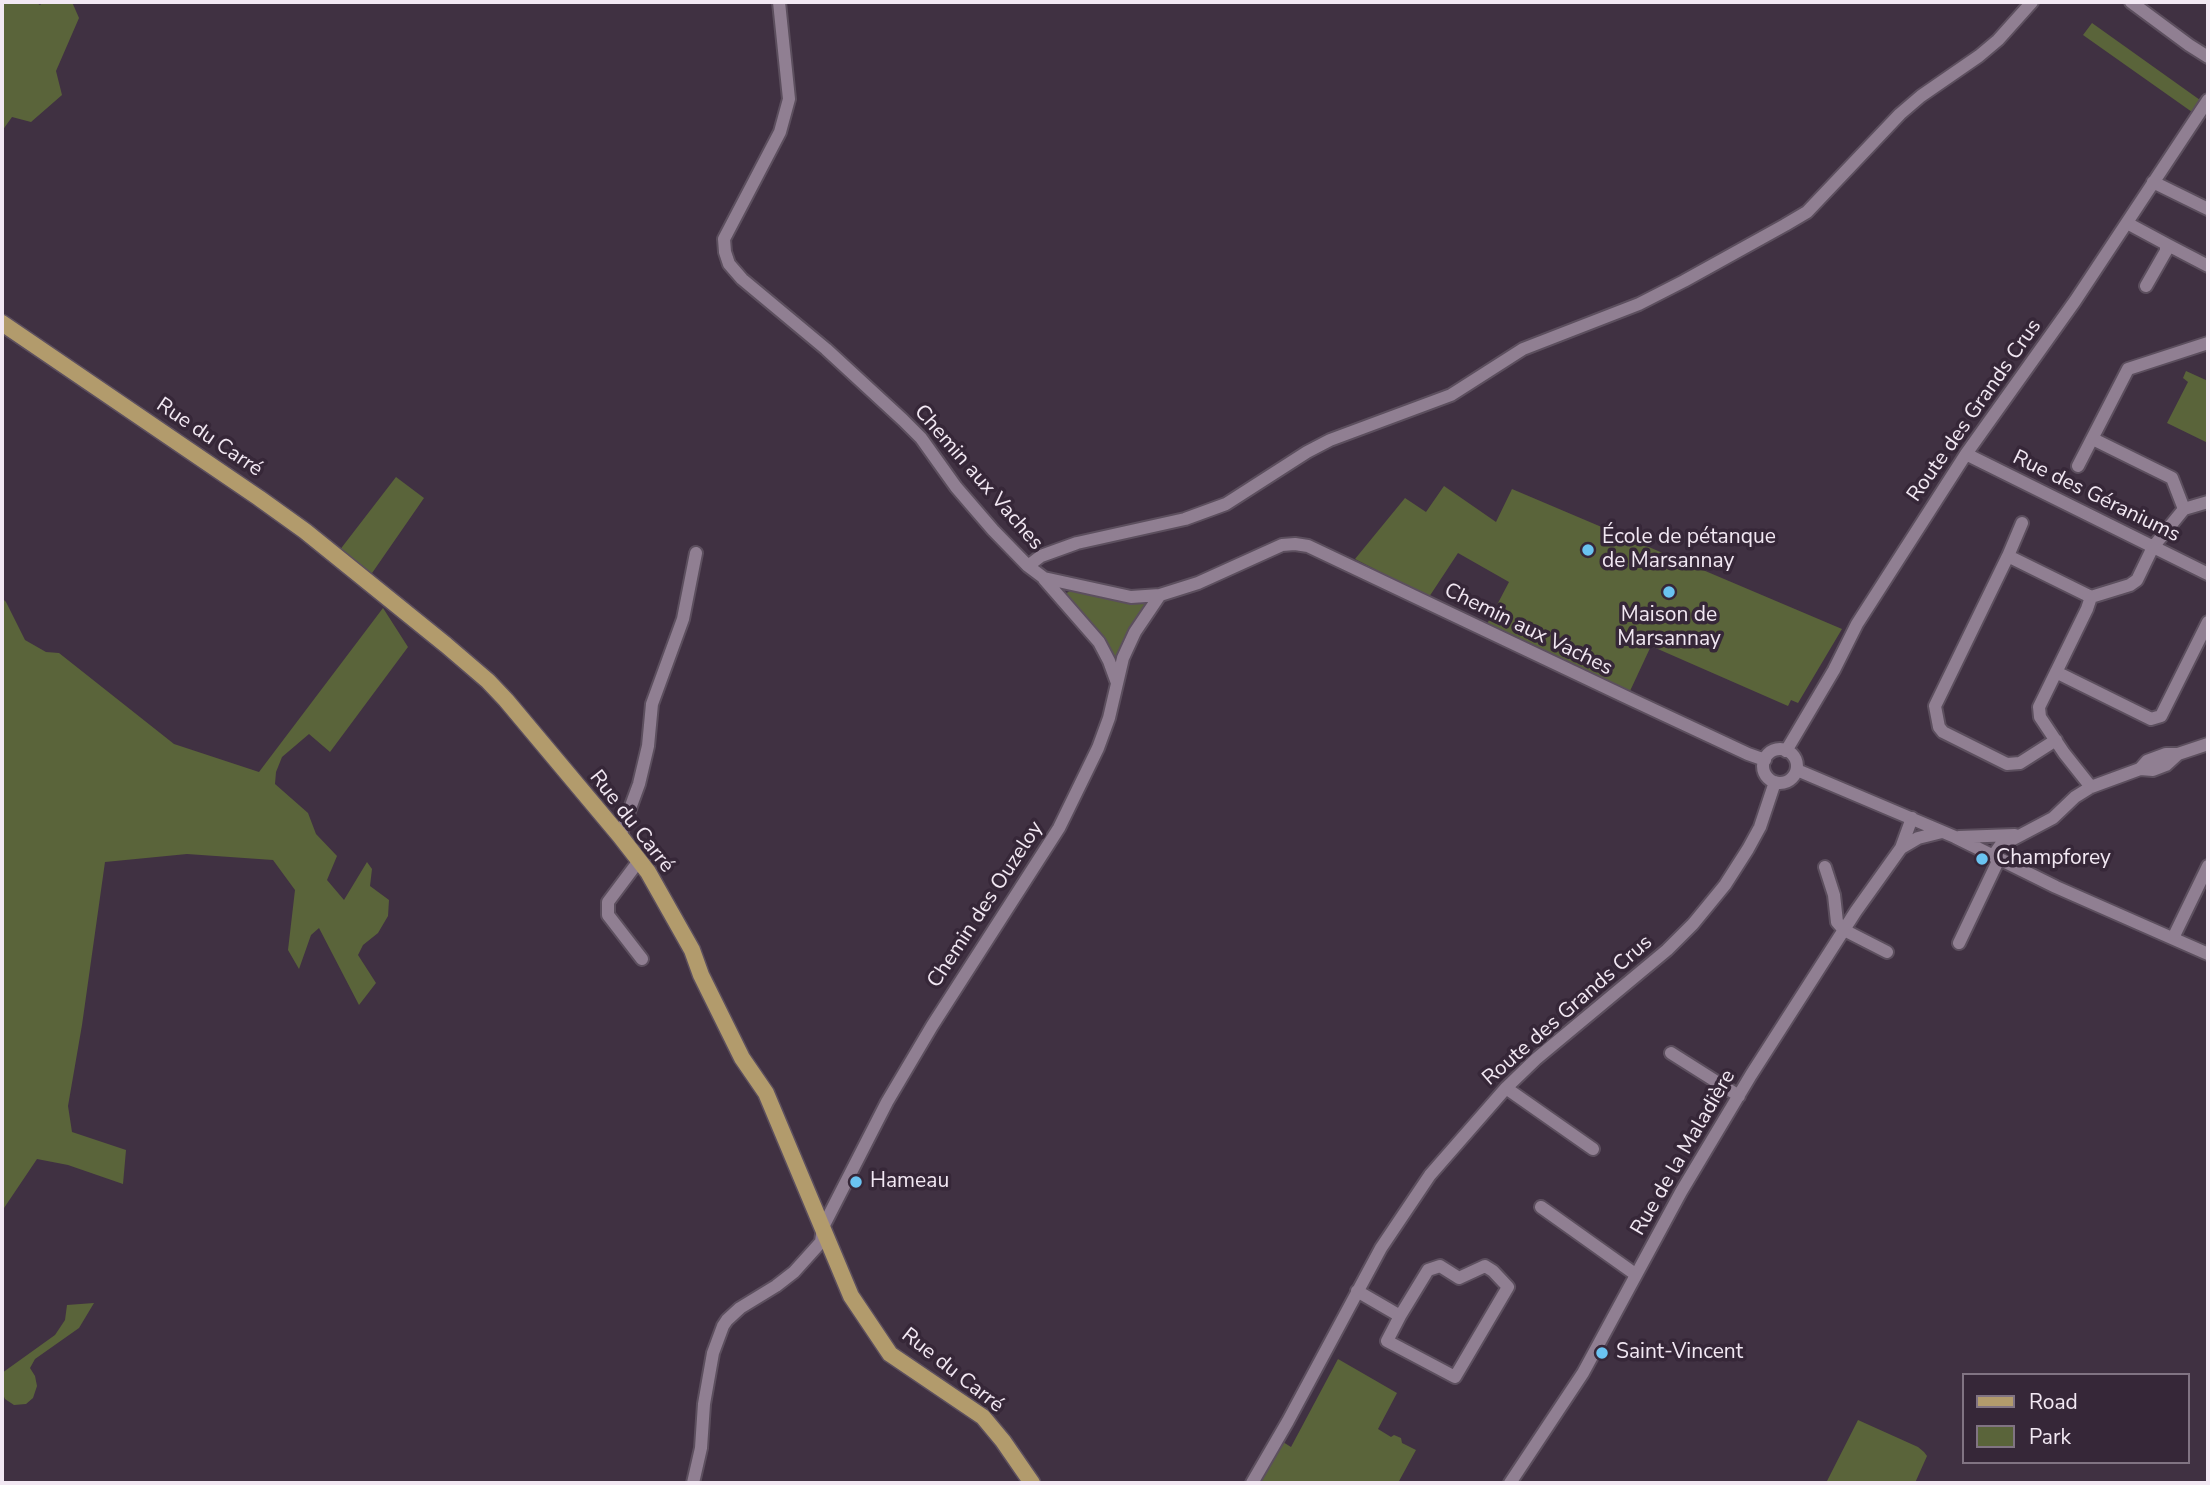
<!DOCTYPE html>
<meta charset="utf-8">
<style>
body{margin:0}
#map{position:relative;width:2210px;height:1485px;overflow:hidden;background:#403142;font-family:"Nunito Sans",sans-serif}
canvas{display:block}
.frame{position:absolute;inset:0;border:4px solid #f2e8f3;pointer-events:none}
.legend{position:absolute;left:1962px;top:1373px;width:228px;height:91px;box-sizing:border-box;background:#362738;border:2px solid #817483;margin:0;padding:9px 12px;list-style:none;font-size:21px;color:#f2e8f3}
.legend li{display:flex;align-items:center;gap:14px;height:35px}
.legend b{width:35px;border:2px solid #817483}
</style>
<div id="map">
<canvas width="2210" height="1485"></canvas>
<div class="frame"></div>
<ul class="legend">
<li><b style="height:9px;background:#b29b6c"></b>Road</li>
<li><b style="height:19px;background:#5a643a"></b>Park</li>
</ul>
</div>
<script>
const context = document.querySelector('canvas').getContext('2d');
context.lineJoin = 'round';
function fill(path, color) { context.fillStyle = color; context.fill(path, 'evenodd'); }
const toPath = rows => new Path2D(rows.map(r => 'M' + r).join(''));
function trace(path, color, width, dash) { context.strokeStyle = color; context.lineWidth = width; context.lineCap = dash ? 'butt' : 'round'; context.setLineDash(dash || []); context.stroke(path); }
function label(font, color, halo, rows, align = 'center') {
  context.font = font + ' "Nunito Sans",sans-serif'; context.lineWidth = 7; context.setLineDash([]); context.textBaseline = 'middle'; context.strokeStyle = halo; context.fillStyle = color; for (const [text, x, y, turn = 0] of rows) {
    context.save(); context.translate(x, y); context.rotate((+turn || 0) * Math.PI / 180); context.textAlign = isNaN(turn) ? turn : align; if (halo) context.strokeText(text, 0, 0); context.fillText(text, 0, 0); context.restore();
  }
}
fill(toPath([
 [2,2,35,2,40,5,43,2,72,2,79,18,56,71,62,95,31,122,12,117,2,131],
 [2092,23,2200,100,2192,112,2083,35],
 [2186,371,2208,381,2208,443,2167,423,2188,382,2183,378],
 [396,477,424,498,370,576,339,551],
 [1444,486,1496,522,1512,489,1842,629,1798,703,1791,700,1788,706,1651,646,1630,691,1487,624,1509,582,1458,553,1429,597,1355,559,1405,498,1426,512],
 [1071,590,1142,602,1146,604,1116,659,1099,633,1064,595],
 [2,598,6,602,25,640,46,652,59,653,174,744,259,772,383,608,408,647,330,752,309,734,282,757,276,772,275,784,308,813,316,834,337,856,327,880,344,900,367,862,372,869,370,886,389,900,388,916,378,933,363,945,358,955,376,983,359,1005,319,928,311,935,299,969,288,950,295,890,273,860,187,854,105,862,82,1025,68,1106,72,1132,126,1150,123,1184,68,1165,37,1159,2,1211],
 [94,1303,79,1328,35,1359,30,1368,35,1376,37,1386,33,1398,26,1404,14,1405,5,1399,2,1392,2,1373,55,1335,65,1320,67,1305],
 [1338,1359,1397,1393,1378,1429,1391,1437,1394,1435,1401,1438,1402,1443,1416,1450,1398,1483,1258,1483,1283,1442,1291,1447],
 [1858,1420,1918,1447,1924,1452,1927,1456,1915,1483,1826,1483]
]), '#5a643a');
const minor = toPath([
 [779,2,789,99,780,132,724,239,725,252,729,264,742,279,826,349,903,420,921,438,956,487,993,530,1028,566,1044,578,1131,597,1160,595,1198,583,1282,545,1295,544,1308,546,1624,696,1748,754,1765,760],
 [2131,2,2189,45,2208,57],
 [2153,182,2208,209],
 [2127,223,2166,244,2166,251,2146,286],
 [2166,244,2208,266],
 [2093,439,2172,478,2184,509],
 [1966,454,2208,574],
 [2078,466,2128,369,2208,343],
 [2008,556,2022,523],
 [1028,566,1041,556,1077,543,1185,519,1226,504,1307,452,1330,440,1451,395,1523,349,1639,304,1684,281,1785,225,1807,212,1900,114,1921,96,1979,56,1998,40,2032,2],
 [1044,579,1099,642,1109,661,1117,683],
 [2056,672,2151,719,2161,716,2208,622],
 [2056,740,2020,763,2007,764,1943,732,1939,727,1935,706,2008,556,2091,597],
 '1763 766a17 17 0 1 1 34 0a17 17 0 1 1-34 0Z',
 [1786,751,1834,670,1857,624,1966,454,2075,301,2208,100],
 [2140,769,2147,761,2166,754,2178,754,2208,744],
 [1797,770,1955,837,2056,887,2208,954],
 [2091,787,2064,753,2040,717,2039,707,2087,609,2091,597,2130,585,2137,580,2153,547,2184,509,2208,502],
 [620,836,639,784,648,746,652,704,683,619,696,553],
 [1959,837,2015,835],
 [1901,848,1918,838,1942,832],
 [1993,856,2000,846,2053,818,2075,797,2091,787,2140,769,2153,770,2166,765,2178,754],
 [638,862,608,902,608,915,642,959],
 [1825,867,1834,895,1837,922,1844,930,1887,952],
 [2173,938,2208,866],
 [1959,943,1999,859],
 [1671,1053,1739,1096],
 [1506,1088,1593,1149],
 [1541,1207,1635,1274],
 [1357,1291,1400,1316,1387,1341,1455,1377,1508,1287,1493,1271,1485,1266,1459,1278,1440,1266,1428,1270,1400,1316],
 [693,1483,701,1448,704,1404,713,1353,723,1326,727,1320,740,1308,776,1286,794,1272,821,1242,823,1227,887,1102,932,1026,1059,828,1098,748,1109,718,1123,658,1135,632,1160,595],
 [1252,1483,1288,1421,1381,1248,1430,1175,1506,1088,1536,1059,1667,950,1693,924,1725,885,1748,849,1760,827,1775,782],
 [1510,1483,1583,1373,1681,1192,1751,1075,1856,911,1901,848,1912,818]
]);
const major = toPath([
 [2,323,259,498,305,531,446,645,488,681,506,700,620,836,648,872,692,950,701,975,742,1058,766,1093,851,1296,890,1354,983,1417,1003,1441,1032,1483]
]);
trace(minor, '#5c4f5e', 16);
trace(major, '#5c4f5e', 19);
trace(minor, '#907f92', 12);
trace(major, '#b29b6c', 16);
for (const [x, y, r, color] of [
 [1588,550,7,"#6ac3f1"],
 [1669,592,7,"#6ac3f1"],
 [1982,859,7,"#6ac3f1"],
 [856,1182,7,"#6ac3f1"],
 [1602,1353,7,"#6ac3f1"]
]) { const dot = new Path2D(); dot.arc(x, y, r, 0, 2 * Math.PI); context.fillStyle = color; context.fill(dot); trace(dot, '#362738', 2.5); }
label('21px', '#f2e8f3', '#362738', [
 ["Route des Grands Crus",1975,411,-55],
 ["Rue du Carré",209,438,34],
 ["Chemin aux Vaches",978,478,49],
 ["Rue des Géraniums",2096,497,26],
 ["Chemin aux Vaches",1528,630,26],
 ["Rue du Carré",631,822,52],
 ["Chemin des Ouzeloy",986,905,-57],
 ["Route des Grands Crus",1568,1011,-41],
 ["Rue de la Maladière",1684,1153,-60],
 ["Rue du Carré",952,1371,38]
]);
label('21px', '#f2e8f3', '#362738', [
 ["École de pétanque",1602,538],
 ["de Marsannay",1602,562],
 ["Maison de",1669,616,"center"],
 ["Marsannay",1669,640,"center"],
 ["Champforey",1996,859],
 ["Hameau",870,1182],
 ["Saint-Vincent",1616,1353]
], 'left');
</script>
